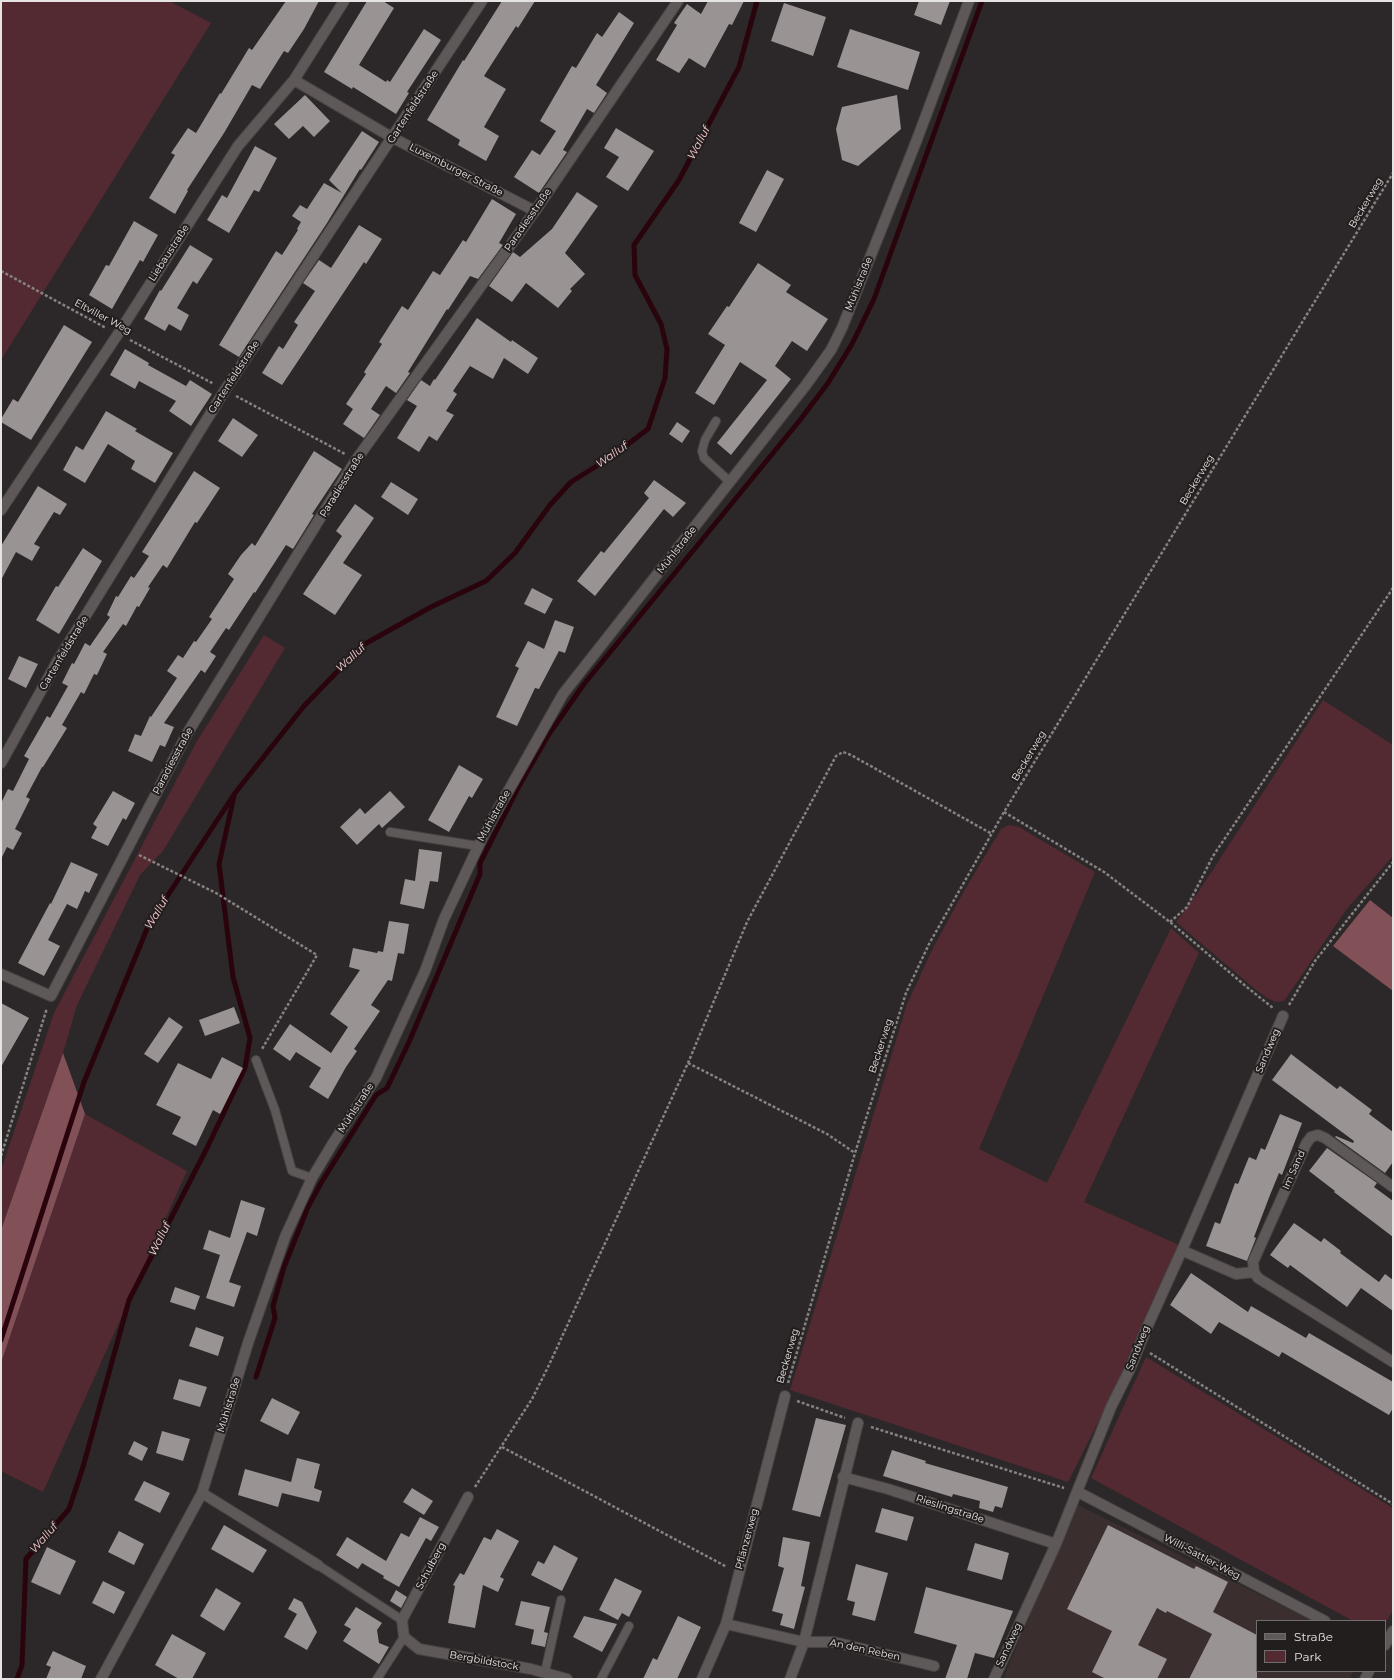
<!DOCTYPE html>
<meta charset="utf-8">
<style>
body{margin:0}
#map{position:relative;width:1394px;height:1680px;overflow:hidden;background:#2c2728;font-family:Montserrat,sans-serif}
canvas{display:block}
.frame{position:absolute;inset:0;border:2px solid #e6e3e3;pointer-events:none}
.legend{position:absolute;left:1256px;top:1620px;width:130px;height:52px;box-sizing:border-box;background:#221e1e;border:1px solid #706d6d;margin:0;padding:5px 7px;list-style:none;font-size:12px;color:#e6e3e3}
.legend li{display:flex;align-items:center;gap:8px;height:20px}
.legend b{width:20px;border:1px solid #706d6d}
</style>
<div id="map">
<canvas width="1394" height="1680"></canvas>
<div class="frame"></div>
<ul class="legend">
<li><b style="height:5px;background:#5e5859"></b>Straße</li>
<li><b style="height:11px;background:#532a31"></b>Park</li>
</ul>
</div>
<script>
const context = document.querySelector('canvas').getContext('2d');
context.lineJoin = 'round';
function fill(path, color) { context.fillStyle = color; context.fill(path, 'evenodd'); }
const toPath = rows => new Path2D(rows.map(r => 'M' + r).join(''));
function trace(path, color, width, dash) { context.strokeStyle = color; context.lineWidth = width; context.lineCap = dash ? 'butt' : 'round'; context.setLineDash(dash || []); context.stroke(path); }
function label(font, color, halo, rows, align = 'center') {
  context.font = font + ' Montserrat,sans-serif'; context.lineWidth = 4; context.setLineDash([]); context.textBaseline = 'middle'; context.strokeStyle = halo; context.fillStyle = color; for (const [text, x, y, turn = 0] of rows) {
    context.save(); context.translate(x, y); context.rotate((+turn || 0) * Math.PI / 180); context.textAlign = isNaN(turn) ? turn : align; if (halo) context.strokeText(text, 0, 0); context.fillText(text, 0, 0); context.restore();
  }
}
fill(toPath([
 [1076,1504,1313,1621,1257,1621,1257,1671,1354,1671,1349,1679,1003,1679]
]), '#3a2e2f');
fill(toPath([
 [1,1,169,1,211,23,1,360],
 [264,635,285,648,163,851,140,875,77,1005,63,1053,1,1230,1,1170,54,1013,197,741],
 [1323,700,1393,745,1393,856,1346,910,1284,1001,1276,1002,1267,998,1255,989,1176,922,1199,891],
 [1009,825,1019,827,1095,872,979,1149,1047,1183,1171,928,1199,953,1084,1202,1179,1245,1117,1385,1068,1482,790,1390,907,1004,933,948,964,891,1001,829],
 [85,1114,187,1171,43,1492,1,1471,1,1363],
 [1146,1357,1393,1508,1393,1610,1385,1624,1385,1621,1353,1621,1091,1478]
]), '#532a31');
fill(toPath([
 [1370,900,1393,918,1393,991,1333,946],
 [63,1053,85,1114,1,1363,1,1230]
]), '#815157');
trace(toPath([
 [1,1340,84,1082,149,924,235,793,304,706,363,645,431,607,486,581,515,553,550,505,571,482,611,457,648,429,665,378,667,349,661,324,635,275,634,245,679,180,739,67,757,1],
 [256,1377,275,1318,273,1306,284,1267,308,1207,321,1183,376,1095,387,1088,409,1042,480,874,480,863,519,786,549,734,584,684,800,420,828,383,852,344,874,299,982,1],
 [17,1679,22,1665,26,1559,69,1509,83,1467,129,1300,207,1148,245,1068,250,1038,233,977,219,864,234,796]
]), '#2a040d', 5);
fill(toPath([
 [286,1,319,1,304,29,288,53,284,51,260,89,252,85,224,133,187,190,188,191,175,214,149,198,175,155,171,153,188,128,196,133,220,93,221,94,249,48,252,50],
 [367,1,383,1,394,8,359,65,386,82,387,80,390,82,424,29,441,40,407,92,409,93,396,114,353,87,352,89,324,72],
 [502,1,535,1,518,28,516,26,484,76,506,89,484,127,499,136,486,161,458,145,460,140,427,120,463,60,464,61],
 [708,1,744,1,732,25,729,24,705,68,689,58,679,73,656,60,677,25,674,23,687,4,701,14],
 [919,1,950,1,941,25,914,15],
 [784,3,826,17,813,56,771,41],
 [619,12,634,23,596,85,607,93,594,113,587,109,563,150,567,152,539,193,514,177,532,150,540,155,556,131,540,121,572,66,576,68,597,33,602,37],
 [850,29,920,52,908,90,837,67],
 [305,95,330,121,314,137,303,126,289,139,274,124],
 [897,95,901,129,858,166,842,160,836,129,842,107],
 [616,128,654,151,628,191,606,177,619,157,604,148],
 [362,131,379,142,361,170,360,169,327,223,239,357,219,345,276,251,282,255,298,230,297,229,301,222,292,216,300,205,307,209,324,183,342,193,329,180],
 [255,146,277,158,259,192,254,190,229,233,207,220,222,195,227,198],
 [767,170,784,179,756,232,739,223],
 [577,192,598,206,565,253,585,274,570,289,572,291,558,308,526,283,512,302,489,286,513,252,520,257,552,229],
 [492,199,516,214,499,243,503,245,478,279,470,276,448,310,447,309,408,372,410,373,396,393,386,386,371,409,380,415,364,438,343,424,353,409,346,404,366,374,364,372,382,344,379,342,402,306,408,310,433,271,440,275,463,240,466,242],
 [134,221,158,235,143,262,140,260,112,309,89,295,106,265,109,266],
 [359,225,382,239,366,264,364,262,282,385,262,373,279,346,283,349,298,325,294,322,315,291,303,283,319,260,331,268],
 [190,245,213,259,197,284,193,281,177,308,189,315,181,331,169,324,165,331,144,319,160,290,161,291],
 [758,263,791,285,786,292,828,319,807,351,792,341,775,366,791,379,731,455,717,443,767,380,740,362,714,405,695,393,725,345,708,334,727,306,729,307],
 [477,318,511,342,512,340,538,358,528,374,504,358,493,379,470,366,453,391,457,394,446,411,454,415,437,441,429,436,419,452,397,438,417,406,407,400,421,380,430,386,434,379,435,380],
 [64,325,92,342,31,440,1,422,1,419,13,399,18,402],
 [125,349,149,363,148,365,186,386,190,380,212,394,191,426,169,411,176,401,139,381,135,389,110,375],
 [106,411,137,429,135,431,173,453,155,483,131,469,135,461,108,444,85,483,63,470,76,446,83,450],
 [233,418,258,435,242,457,218,441],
 [677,422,690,431,682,443,669,434],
 [314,451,342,469,312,514,314,515,293,549,286,545,255,593,254,592,229,630,226,628,210,652,216,656,205,673,201,670,164,723,174,727,165,747,160,745,152,762,128,751,135,734,141,736,150,716,151,717,177,678,167,671,178,655,183,658,194,641,196,642,212,619,209,617,234,579,228,574,241,555,252,543,255,546],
 [194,471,220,488,197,523,195,522,167,568,163,565,148,587,150,588,139,607,137,606,126,626,123,624,103,652,107,654,97,675,94,674,84,694,81,692,62,725,67,728,43,767,42,767,26,797,30,799,15,829,22,833,13,850,7,847,1,859,1,803,8,789,13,791,29,759,24,756,47,716,50,718,68,686,62,683,72,663,74,664,85,643,90,646,110,617,107,615,116,596,118,597,131,576,134,578,149,556,142,552],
 [654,480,686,503,673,517,664,509,595,596,577,581,601,551,604,553,649,498,644,493],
 [391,482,418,499,408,515,381,497],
 [38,486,67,504,60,515,54,512,34,544,40,547,32,561,16,552,1,580,1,546],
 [355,504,374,518,343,563,362,575,335,615,303,594,342,536,336,531],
 [83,548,102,561,59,634,36,620,56,586,58,587],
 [532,588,553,599,545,614,524,604],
 [555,620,574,627,565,653,559,651,539,689,535,688,517,726,496,717,519,668,515,666,528,641,544,649],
 [19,656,38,664,26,688,8,679],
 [459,765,483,779,472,798,469,796,449,832,428,820],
 [113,791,135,803,126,820,123,818,108,846,91,838,97,827,93,824],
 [390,791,405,807,382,828,379,824,357,845,340,827,360,808,365,814],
 [419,849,442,852,438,882,430,881,424,909,400,904,405,879,415,881],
 [71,862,98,874,89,893,85,891,77,909,67,904,48,940,60,946,44,976,18,963,50,903,51,904],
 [389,921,409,924,404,954,398,953,392,981,388,980,371,1005,380,1011,354,1049,357,1051,346,1067,328,1099,309,1087,321,1068,296,1052,290,1061,273,1049,290,1024,331,1053,348,1027,330,1014,360,970,349,967,353,948,377,953,378,951,383,952],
 [1,1003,29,1018,1,1067],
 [234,1007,240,1023,205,1036,199,1020],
 [169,1017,183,1027,158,1063,144,1054],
 [1291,1054,1337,1089,1340,1086,1372,1110,1369,1114,1393,1132,1393,1162,1385,1173,1335,1137,1336,1136,1353,1143,1354,1141,1272,1080],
 [222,1057,243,1068,220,1114,213,1110,196,1146,172,1134,181,1117,156,1105,178,1063,211,1079],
 [1280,1114,1302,1123,1282,1175,1279,1173,1270,1195,1254,1237,1256,1238,1247,1261,1206,1246,1215,1222,1220,1224,1235,1183,1238,1184,1249,1157,1256,1160,1261,1148,1265,1150],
 [1327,1148,1377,1183,1374,1187,1393,1201,1393,1237,1334,1192,1335,1191,1309,1171],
 [241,1200,265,1208,257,1236,247,1232,229,1282,241,1286,234,1307,206,1298,220,1255,203,1249,209,1230,230,1238],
 [1294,1223,1321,1242,1324,1238,1341,1251,1340,1253,1379,1282,1385,1274,1393,1280,1393,1311,1361,1288,1347,1307,1290,1265,1288,1268,1270,1255],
 [1191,1273,1248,1312,1251,1306,1306,1338,1309,1333,1393,1382,1393,1408,1389,1415,1282,1352,1279,1357,1219,1322,1211,1334,1170,1305],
 [175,1287,200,1296,195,1310,170,1302],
 [196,1327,224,1337,218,1356,189,1346],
 [179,1379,207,1387,200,1407,173,1399],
 [272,1398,300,1412,288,1435,260,1421],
 [816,1418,846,1425,820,1517,792,1510],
 [162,1431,190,1439,183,1461,156,1453],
 [134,1441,148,1448,142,1461,128,1454],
 [892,1450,926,1461,925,1463,1008,1487,1002,1508,995,1506,993,1512,979,1508,980,1501,953,1494,952,1497,883,1476],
 [297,1458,320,1464,314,1488,322,1491,319,1502,282,1493,278,1507,238,1495,245,1469,291,1482],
 [144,1481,170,1493,160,1513,134,1500],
 [412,1488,433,1501,424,1515,403,1502],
 [882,1508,914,1517,907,1541,875,1532],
 [420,1517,439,1527,431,1541,426,1538,399,1587,383,1578,384,1576,362,1563,358,1569,336,1555,347,1537,386,1561,401,1533,409,1537],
 [224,1525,267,1550,253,1573,211,1549],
 [1108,1525,1194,1569,1196,1566,1228,1582,1213,1612,1257,1635,1257,1679,1189,1679,1212,1634,1167,1611,1166,1613,1157,1608,1138,1645,1167,1659,1157,1679,1106,1679,1092,1672,1112,1631,1067,1609],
 [497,1529,519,1541,500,1577,504,1579,498,1592,483,1585,475,1628,448,1623,455,1586,453,1585,460,1573,464,1575,484,1537,491,1540],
 [119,1531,144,1544,134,1565,108,1552],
 [783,1537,810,1542,801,1586,805,1587,794,1629,780,1625,783,1614,772,1611,784,1568,778,1566],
 [975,1543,1009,1553,1002,1580,967,1570],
 [554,1545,578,1558,562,1591,531,1575,538,1561,544,1564],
 [47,1547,76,1561,60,1595,31,1582],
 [856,1564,888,1573,875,1621,852,1615,855,1602,847,1600],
 [615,1578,642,1591,629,1617,622,1613,618,1620,599,1610],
 [103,1581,125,1592,114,1614,92,1603],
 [926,1587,1013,1611,994,1658,975,1653,967,1679,945,1679,957,1645,914,1633],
 [216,1588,241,1603,224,1631,200,1616],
 [396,1590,407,1597,401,1608,390,1601],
 [294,1598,302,1602,317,1632,307,1650,284,1637,297,1614,288,1609],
 [521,1601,550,1607,544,1632,548,1633,545,1647,531,1644,534,1630,535,1630,515,1625],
 [356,1607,382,1623,377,1630,379,1643,389,1647,379,1664,343,1641,351,1629,344,1625],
 [584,1616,617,1624,602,1652,573,1637],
 [678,1616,701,1627,677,1679,643,1679,653,1658,657,1660],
 [172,1634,206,1653,192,1679,179,1679,155,1665],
 [53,1651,86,1666,81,1679,46,1679,51,1667,46,1665]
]), '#999394');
const lane = toPath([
 [716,421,705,440,702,451,704,458,730,482],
 [390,832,478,846],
 [256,1060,275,1110,292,1171,312,1178],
 [318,1565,402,1620],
 [545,1672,561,1600],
 [377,1679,404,1637],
 [601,1679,629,1626]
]);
const street = toPath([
 [294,80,393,138,535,211],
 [1,510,118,334,238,146,294,80,344,1],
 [1,763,57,662,225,390,482,1],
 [1,974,51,996,188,732,356,460,535,211,678,1],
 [1393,1187,1325,1138,1318,1135,1311,1137,1306,1144,1253,1262,1254,1272,1258,1278,1393,1362],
 [1188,1253,1236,1274,1254,1272],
 [843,1477,888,1489,1056,1544],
 [1078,1492,1325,1621],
 [202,1493,318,1565],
 [468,1497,402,1620,404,1637,419,1649,531,1669,567,1679],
 [726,1624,804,1642,834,1642,934,1666],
 [1385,1645,1393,1631],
 [101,1679,202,1493,248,1343,285,1237,312,1178,333,1143,376,1078,425,971,444,919,484,834,563,694,806,385,831,350,842,328,916,142,969,1],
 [702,1679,726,1624,785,1396],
 [790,1679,804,1642,858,1423],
 [994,1679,1056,1544,1111,1407,1130,1369,1148,1325,1182,1250,1283,1016],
 [1365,1679,1369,1671]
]);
trace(lane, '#464343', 10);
trace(street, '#464343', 12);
trace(toPath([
 [1,271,106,328],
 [130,340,214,384],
 [236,396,345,454],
 [1004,812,1104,872,1170,922,1248,988,1273,1008],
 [139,855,216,893,317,955,262,1049],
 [1170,922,1187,907,1213,856,1393,588],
 [1289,1005,1315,961,1393,862],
 [688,1063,827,1134,855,1153],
 [1,1156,47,1008],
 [1150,1353,1393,1504],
 [788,1383,855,1153,906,993,929,944,1004,812,1393,173],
 [797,1401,845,1418],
 [871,1427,1064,1488],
 [502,1447,727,1567],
 [475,1487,532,1399,549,1365,688,1063,747,922,836,756,843,752,851,755,992,834]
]), '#868282', 2.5, [3, 2]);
trace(lane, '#5e5859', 8);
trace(street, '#5e5859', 10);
label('10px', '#e6e3e3', '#221e1e', [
 ["Gartenfeldstraße",413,107,-57],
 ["Luxemburger Straße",456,170,27],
 ["Beckerweg",1366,203,-59],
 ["Paradiesstraße",528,220,-55],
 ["Liebaustraße",169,253,-57],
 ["Mühlstraße",859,284,-68],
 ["Eltviller Weg",103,317,28],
 ["Gartenfeldstraße",234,377,-57],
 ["Beckerweg",1197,480,-59],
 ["Paradiesstraße",342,485,-58],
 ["Mühlstraße",677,550,-52],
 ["Gartenfeldstraße",64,653,-59],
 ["Beckerweg",1029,756,-59],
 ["Paradiesstraße",173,761,-62],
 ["Mühlstraße",494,816,-61],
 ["Beckerweg",881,1046,-72],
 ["Sandweg",1268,1051,-67],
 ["Mühlstraße",356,1108,-57],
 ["Im Sand",1294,1170,-66],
 ["Sandweg",1138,1348,-68],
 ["Beckerweg",788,1356,-74],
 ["Mühlstraße",229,1405,-73],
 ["Rieslingstraße",950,1509,18],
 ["Pflänzerweg",747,1539,-75],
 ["Willi-Sattler-Weg",1202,1557,28],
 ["Schulberg",431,1566,-62],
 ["Sandweg",1009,1645,-65],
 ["An den Reben",865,1650,12],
 ["Bergbildstock",484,1661,10]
]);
label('italic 11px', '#feccd2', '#221e1e', [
 ["Walluf",699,143,-62],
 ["Walluf",612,455,-35],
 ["Walluf",351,658,-43],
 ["Walluf",157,913,-59],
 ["Walluf",160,1239,-64],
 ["Walluf",44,1538,-49]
]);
</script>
